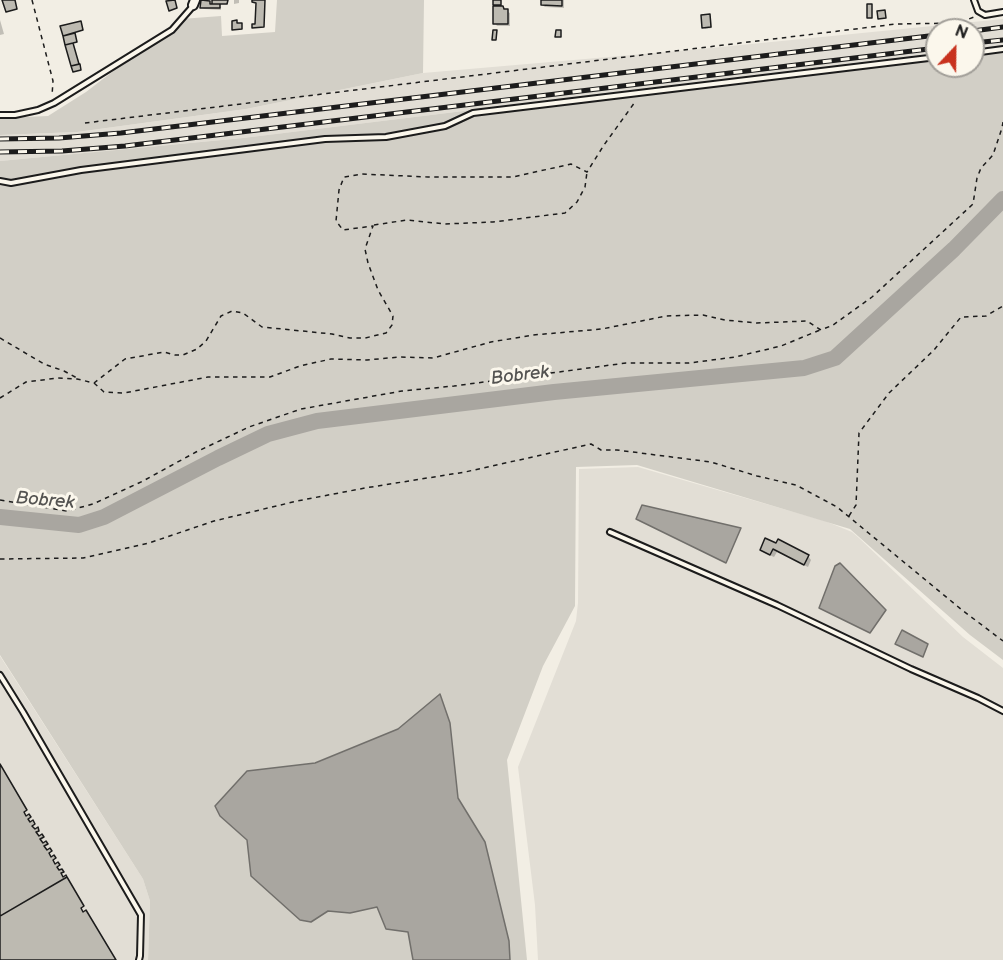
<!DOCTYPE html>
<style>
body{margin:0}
#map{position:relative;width:1003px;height:960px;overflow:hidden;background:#f2eee4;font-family:"Balsamiq Sans",sans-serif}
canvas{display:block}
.north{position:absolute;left:925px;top:18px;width:60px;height:60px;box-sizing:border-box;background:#fbf7ec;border:2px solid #a29f99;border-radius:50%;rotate:22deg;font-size:16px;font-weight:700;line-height:24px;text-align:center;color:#1c1c1c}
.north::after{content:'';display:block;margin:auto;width:21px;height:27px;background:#c8321e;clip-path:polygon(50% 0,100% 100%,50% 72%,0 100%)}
</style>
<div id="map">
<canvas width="1003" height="960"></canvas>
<div class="north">N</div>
</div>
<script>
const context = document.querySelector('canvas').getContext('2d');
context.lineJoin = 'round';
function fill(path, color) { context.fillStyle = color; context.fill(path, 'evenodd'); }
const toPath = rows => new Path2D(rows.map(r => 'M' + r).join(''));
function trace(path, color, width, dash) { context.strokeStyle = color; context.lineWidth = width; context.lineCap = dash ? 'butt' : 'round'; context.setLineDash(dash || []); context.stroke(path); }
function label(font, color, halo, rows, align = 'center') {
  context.font = font + ' "Balsamiq Sans",sans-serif'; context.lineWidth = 6; context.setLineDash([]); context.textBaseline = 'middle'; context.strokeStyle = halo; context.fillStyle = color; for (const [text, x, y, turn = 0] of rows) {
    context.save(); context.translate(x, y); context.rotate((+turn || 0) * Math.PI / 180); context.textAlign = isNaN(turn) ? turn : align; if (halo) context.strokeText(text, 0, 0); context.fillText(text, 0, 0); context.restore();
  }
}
fill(toPath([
 [1003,19,1003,45,973,49,973,30,937,30,937,53,243,138,0,161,0,135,77,132,246,109,423,73,701,49],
 [638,467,825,521,852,532,859,538,963,637,1003,668,1003,960,538,960,535,905,518,767,576,621,578,603,579,469],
 [0,656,143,879,150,901,148,960,0,960]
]), '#e2ded5');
fill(toPath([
 [277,0,424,0,423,73,246,109,77,132,0,135,0,118,48,116,86,92,181,19,221,16,222,36,275,32],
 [1003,45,1003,660,970,635,850,529,637,465,576,467,575,606,543,666,507,760,527,960,510,960,509,941,485,842,458,798,450,723,440,695,398,729,314,763,247,771,220,816,247,840,251,876,311,922,328,911,350,913,377,907,408,932,413,960,148,960,150,901,143,879,0,655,0,161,243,138,937,53,937,66,973,66,973,49]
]), '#d2cfc6');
const water = toPath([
 [642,505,741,528,726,563,636,519,642,505],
 [840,563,886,610,870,633,819,608,835,566,840,563],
 [902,630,928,644,923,657,895,644,902,630],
 [440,694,450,723,458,798,485,842,509,941,510,960,413,960,408,932,386,929,377,907,350,913,328,911,311,922,300,920,251,876,247,840,220,816,215,806,247,771,315,763,398,729,440,694]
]);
fill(water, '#a9a6a0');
trace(water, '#716f6b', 1.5);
fill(toPath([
 [214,0,228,0,228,4,218,4,221,8,221,10,204,9,202,7,209,2,213,7],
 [234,0,239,0,239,3,234,4],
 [495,0,501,0,501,8,510,13,510,26,497,26,495,23,498,8,494,4],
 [543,0,564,0,564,8,545,7,542,5],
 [709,15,711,18,712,28,705,29,703,27],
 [0,20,4,34,0,35,0,39],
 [766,540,808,556,811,560,808,567,777,552,774,557,765,553,762,549],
 [0,766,27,811,24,813,26,817,29,816,31,818,28,820,30,824,34,823,35,825,32,827,34,831,37,829,39,832,36,833,39,838,41,836,43,839,40,840,43,845,45,843,47,845,44,847,47,852,50,850,51,852,48,854,51,858,54,857,55,859,52,861,55,865,58,864,59,866,56,868,59,872,62,871,63,873,60,874,63,879,67,877,84,907,80,909,115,960,0,960]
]), '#0003');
trace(toPath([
 [0,517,79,525,104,517,218,458,268,434,317,421,554,392,804,368,835,358,954,249,1003,199]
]), '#a9a6a0', 16);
const building = toPath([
 [2,0,15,0,17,9,6,12,2,0],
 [175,0,177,8,169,11,166,1,175,0],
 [201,0,210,1,210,4,220,4,220,8,200,8,201,0],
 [212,0,228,0,227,4,212,4,212,0],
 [252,0,265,0,264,27,252,28,252,24,255,24,256,3,252,2,252,0],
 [493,0,501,0,501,5,493,5,493,0],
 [541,0,562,0,562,6,541,5,541,0],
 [867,4,872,4,872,18,867,18,867,4],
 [493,6,503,6,504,9,508,9,508,24,493,24,493,6],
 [885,10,886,18,878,19,877,11,885,10],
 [710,14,711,27,702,28,701,15,710,14],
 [237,20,237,23,242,23,242,29,232,30,232,21,237,20],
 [81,21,83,30,63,36,60,26,81,21],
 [493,30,497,30,496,40,492,40,493,30],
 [556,30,561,30,561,37,555,37,556,30],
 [75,33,77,42,65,45,63,36,75,33],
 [73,43,79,64,71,66,65,45,73,43],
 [80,64,81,70,73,72,71,66,80,64],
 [765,538,776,543,778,539,809,555,804,565,773,549,770,555,760,550,765,538],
 [0,764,27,810,24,812,26,816,29,814,31,817,28,819,30,822,33,820,35,824,32,826,35,829,38,827,39,831,36,832,39,836,42,834,44,837,40,839,43,843,46,841,48,844,44,846,47,850,50,848,52,851,49,853,51,857,54,855,56,858,53,860,55,864,58,862,60,865,57,867,59,870,62,869,64,872,61,873,63,877,66,875,67,877,0,916,0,764],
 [67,877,84,906,81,908,83,912,86,910,116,960,0,960,0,916,67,877]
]);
fill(building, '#bdbab1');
trace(building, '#1c1c1c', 1.5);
const lane = toPath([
 [974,0,978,11,985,15,1003,12],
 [973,53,1003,49],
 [0,115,15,115,38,110,54,103,172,30,193,6],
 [0,181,11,183,81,170,325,139,386,137,445,126,473,113,937,57],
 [610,532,777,605,911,669,978,698,1003,711],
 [0,675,23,712,141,915,140,956,139,960]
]);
const street = toPath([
 [193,5,195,0]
]);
trace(lane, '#1c1c1c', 8);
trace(street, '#1c1c1c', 12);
trace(toPath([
 [32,0,53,81,52,96],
 [85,123,896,24,959,23,974,17],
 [374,225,407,220,445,224,493,222,565,213,577,202,585,187,587,172],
 [0,338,44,364,64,371,77,378],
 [94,383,104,392,124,393,208,377,270,377,300,366,331,359,367,360,399,357,433,358,491,342,533,335,602,329,666,316,703,315,725,320,757,323,807,321,821,330,833,325,872,297,973,204,977,178,981,168,993,155,1002,128,1003,122],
 [0,398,26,382,58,378,77,379,94,383,125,359,164,352,175,355,183,355,197,349,206,341,221,316,232,311,243,313,262,327,332,334,350,338,365,338,386,333,392,325,393,316,378,290,368,263,365,249,373,226,343,230,336,221,339,190,344,177,362,174,428,177,513,177,571,164,587,172,604,145,635,102],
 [0,500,67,511,93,504,143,481,196,452,249,427,301,409,402,391,454,386,626,363,689,363,735,357,781,346,820,330],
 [849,516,856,505,859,433,889,393,934,350,961,317,986,316,1003,306],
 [0,559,83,558,149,543,214,521,297,501,365,488,465,472,591,444,601,450,617,450,711,462,757,476,796,485,837,507,962,610,1003,641]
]), '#1c1c1c', 1.5, [4.5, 4.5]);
trace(lane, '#fbf7ec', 4);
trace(street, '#fbf7ec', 8);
const rail = toPath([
 [973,31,1003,27],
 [973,43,1003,40],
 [0,139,59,138,121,133,937,35],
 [0,152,62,151,125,146,937,48]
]);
trace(rail, '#1c1c1c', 5);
trace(rail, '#fbf7ec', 3, [9]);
label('italic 18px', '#545351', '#fbf7ec', [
 ["Bobrek",520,376,-7],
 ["Bobrek",45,501,5]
]);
</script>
